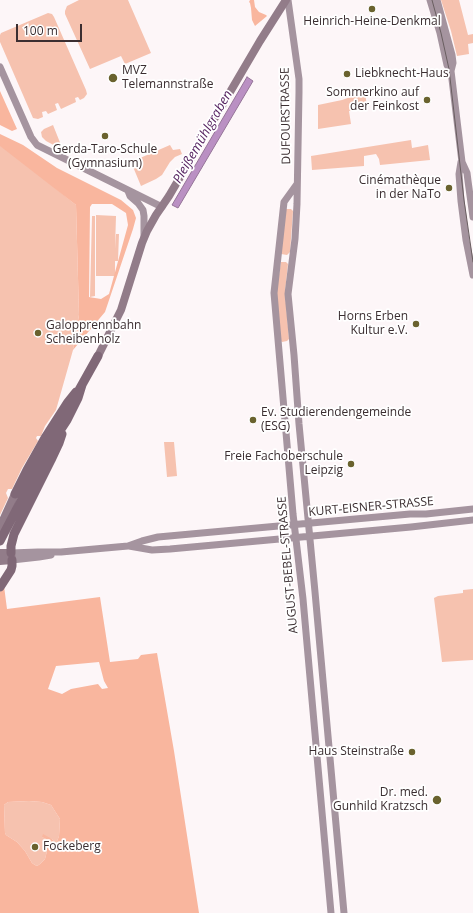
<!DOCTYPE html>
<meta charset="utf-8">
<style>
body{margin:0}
#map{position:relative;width:473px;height:913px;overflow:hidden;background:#fdf6f8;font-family:"Open Sans",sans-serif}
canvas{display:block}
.scale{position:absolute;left:16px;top:24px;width:66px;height:18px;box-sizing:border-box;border:2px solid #3b2e31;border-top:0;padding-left:5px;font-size:12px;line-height:14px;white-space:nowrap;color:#3b2e31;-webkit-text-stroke:3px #fff;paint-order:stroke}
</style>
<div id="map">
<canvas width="473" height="913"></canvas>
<div class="scale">100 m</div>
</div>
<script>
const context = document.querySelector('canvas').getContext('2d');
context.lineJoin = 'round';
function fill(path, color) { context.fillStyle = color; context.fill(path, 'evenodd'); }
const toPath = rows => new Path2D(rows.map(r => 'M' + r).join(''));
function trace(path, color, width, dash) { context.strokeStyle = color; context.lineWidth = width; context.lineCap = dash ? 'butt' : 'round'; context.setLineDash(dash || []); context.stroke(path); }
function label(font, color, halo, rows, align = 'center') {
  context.font = font + ' "Open Sans",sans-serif'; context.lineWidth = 3.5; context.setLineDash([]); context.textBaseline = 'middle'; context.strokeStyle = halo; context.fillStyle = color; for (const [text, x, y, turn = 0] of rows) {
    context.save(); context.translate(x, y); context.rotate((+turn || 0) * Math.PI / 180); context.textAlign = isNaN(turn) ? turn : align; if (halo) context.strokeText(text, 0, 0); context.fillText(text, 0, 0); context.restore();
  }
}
fill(toPath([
 [79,0,128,0,151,53,125,64,121,56,90,69,65,14,65,11,67,6],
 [441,0,459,0,468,35,473,34,473,43,468,44,469,54,457,56,451,31],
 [48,13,52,14,54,17,86,90,87,94,84,98,80,100,78,97,75,98,76,102,61,109,58,103,55,104,57,110,48,114,46,111,42,112,43,117,38,119,33,118,0,42,0,35,1,33],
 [365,92,367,107,349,111,351,124,318,129,318,105,342,100],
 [53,125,63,150,46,141,42,137,41,132,44,129],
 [411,140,412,148,428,145,430,160,380,165,379,159,376,154,364,156,364,166,312,170,311,156],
 [0,145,43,178,76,205,79,315,73,350,56,410,45,426,41,436,37,436,36,438,38,441,22,468,12,489,8,489,6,493,8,498,0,515],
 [170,145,173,150,180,149,182,154,175,157,170,162,162,175,156,179,141,186,131,162],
 [286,209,291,209,293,211,290,252,287,255,281,254],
 [96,215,116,216,115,249,116,234,119,234,118,261,115,261,115,276,96,276],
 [92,216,95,216,95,296,90,297],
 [281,262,286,262,288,264,285,292,289,339,287,341,282,342,281,341,276,294],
 [164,442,174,442,177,476,167,477],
 [473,589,473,660,442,662,434,598,438,596,463,593,463,590],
 [29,801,42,802,51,805,60,819,59,836,56,844,52,839,42,837,46,839,47,845,47,851,45,859,40,864,37,866,35,865,32,863,25,851,17,842,6,835,5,833,4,805,8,802]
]), '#f6c2af');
fill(toPath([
 [250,0,254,0,255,7,259,12,266,15,267,16,255,26,252,20,251,8,250,3,249,2],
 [0,91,17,129,12,131,0,125],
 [0,134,23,145,57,168,121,200,133,210,136,218,133,229,105,312,73,350,79,315,76,205,0,146],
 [92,204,112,204,126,213,128,225,109,294,101,299,89,297,90,207],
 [4,586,7,609,100,597,110,662,138,659,141,655,157,653,174,751,199,913,0,913,0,592],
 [99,662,104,681,108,688,102,689,98,684,71,689,62,694,48,689,56,666],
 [29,801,42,802,51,805,60,819,59,836,56,844,52,839,43,834,42,837,46,839,47,845,47,851,45,859,40,864,37,866,35,865,32,863,25,851,17,842,6,835,5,833,4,805,8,802]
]), '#f9b69e');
const water = toPath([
 [247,77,253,81,178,208,172,205,247,77]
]);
fill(water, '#ba90c3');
trace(water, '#947397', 1);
trace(toPath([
 [288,0,299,79,299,92,297,204,295,239,288,294,294,355,299,424,315,592,344,913],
 [430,0,440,33,447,65,451,71,462,162,467,173,468,181,473,217],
 [437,0,452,55,453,63,451,71],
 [0,67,31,137,37,145,162,207],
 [461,162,459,174,461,201,466,240,473,275],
 [297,184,284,202,274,293,293,514,303,599,331,913],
 [128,191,130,196,138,203,143,210,144,216,144,237],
 [129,546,152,550,170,549,411,527,473,520],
 [11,553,38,552,61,552,128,546,142,541,158,537,410,514,426,514,473,509],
 [12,560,39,557,51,555]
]), '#a5949f', 7);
trace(toPath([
 [98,356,121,310,142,243,147,231,156,215,169,196,260,41,286,0],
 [0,527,15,494],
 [0,553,11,553,12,560,0,561]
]), '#927c89', 8);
trace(toPath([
 [79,390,98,356],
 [15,494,27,470,45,438,68,402,76,392],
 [0,541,36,472,50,446,67,420,78,398,82,385],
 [11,553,11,546,14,534,51,460,59,443,62,434],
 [0,587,11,570,12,566,12,560]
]), '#806877', 9);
trace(toPath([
 [432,0,441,33,449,69,464,200,473,262]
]), '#695e60', 1);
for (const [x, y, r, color] of [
 [372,9,4,"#6a622e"],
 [347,74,4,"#6a622e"],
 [113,78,5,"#6a622e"],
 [427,100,4,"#6a622e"],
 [105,136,4,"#6a622e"],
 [449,188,4,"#6a622e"],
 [416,324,4,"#6a622e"],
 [38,333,4,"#6a622e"],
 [253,420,4,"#6a622e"],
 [351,464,4,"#6a622e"],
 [412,752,4,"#6a622e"],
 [437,800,5,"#6a622e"],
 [35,847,4,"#6a622e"]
]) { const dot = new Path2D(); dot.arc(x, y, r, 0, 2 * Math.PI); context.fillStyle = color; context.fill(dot); trace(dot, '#fff', 1.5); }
label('12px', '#3b2e31', '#fff', [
 ["Heinrich-Heine-Denkmal",372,22,"center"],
 ["MVZ",122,71,"left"],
 ["Telemannstraße",122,85,"left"],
 ["Liebknecht-Haus",355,74,"left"],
 ["Sommerkino auf",419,93],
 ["der Feinkost",419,107],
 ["Gerda-Taro-Schule",105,150,"center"],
 ["(Gymnasium)",105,164,"center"],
 ["Cinémathèque",441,181],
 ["in der NaTo",441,195],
 ["Horns Erben",408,317],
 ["Kultur e.V.",408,331],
 ["Galopprennbahn",46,326,"left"],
 ["Scheibenholz",46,340,"left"],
 ["Ev. Studierendengemeinde",261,413,"left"],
 ["(ESG)",261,427,"left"],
 ["Freie Fachoberschule",343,457],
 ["Leipzig",343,471],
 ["Haus Steinstraße",404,752],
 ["Dr. med.",428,793],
 ["Gunhild Kratzsch",428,807],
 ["Fockeberg",43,847,"left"]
], 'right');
label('12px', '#3b2e31', '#fff', [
 ["DUFOURSTRASSE",286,116,-91],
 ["KURT-EISNER-STRASSE",371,507,-5],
 ["AUGUST-BEBEL-STRASSE",288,565,-95]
]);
label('italic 13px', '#521e5d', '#fff', [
 ["Pleißemühlgraben",203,137,-60]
]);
</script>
